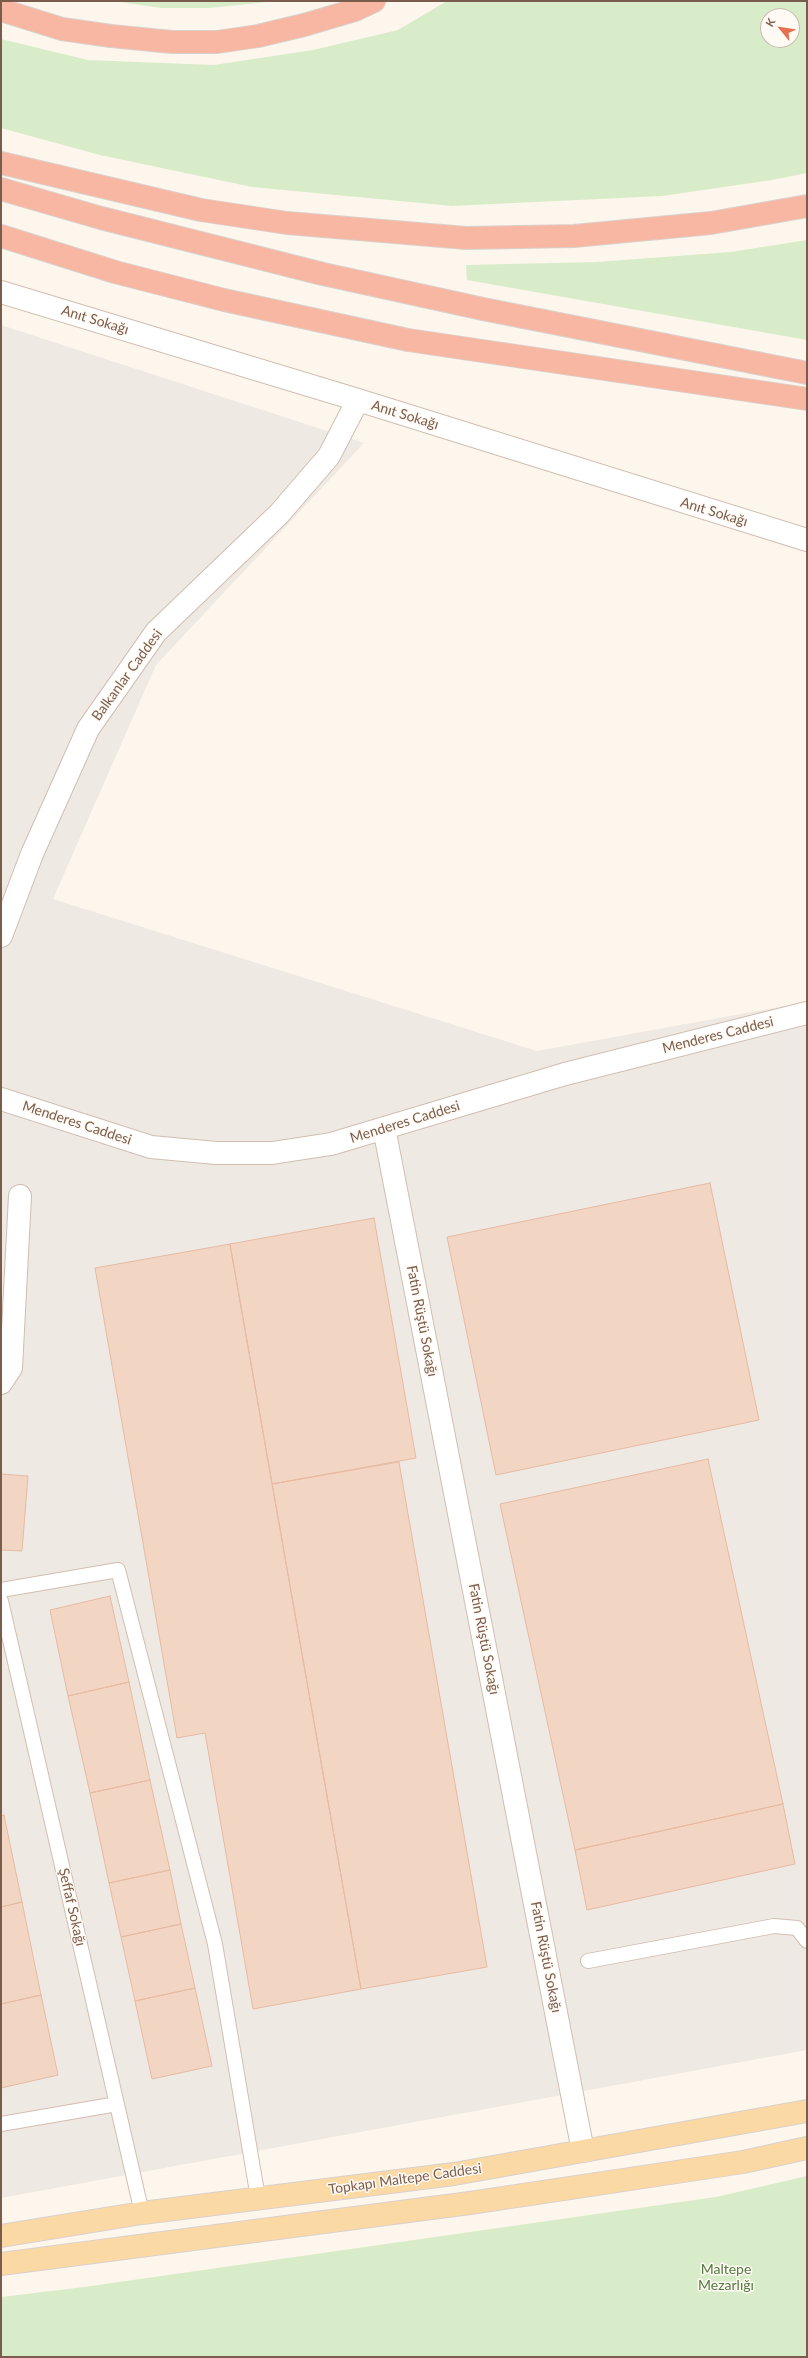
<!DOCTYPE html>
<meta charset="utf-8">
<style>
body{margin:0}
#map{position:relative;width:808px;height:2358px;overflow:hidden;background:#fdf6ec;font-family:Lato,sans-serif}
canvas{display:block}
.frame{position:absolute;inset:0;border:2px solid #7a5c4d;pointer-events:none}
.north{position:absolute;left:760px;top:8px;width:40px;height:40px;box-sizing:border-box;background:#fffaf3;border:1px solid #cabbb1;border-radius:50%;rotate:300deg;font-size:11px;font-weight:700;line-height:16px;text-align:center;color:#7a5c4d}
.north::after{content:'';display:block;margin:auto;width:14px;height:18px;background:#e76f51;clip-path:polygon(50% 0,100% 100%,50% 72%,0 100%)}
</style>
<div id="map">
<canvas width="808" height="2358"></canvas>
<div class="frame"></div>
<div class="north">K</div>
</div>
<script>
const context = document.querySelector('canvas').getContext('2d');
context.lineJoin = 'round';
function fill(path, color) { context.fillStyle = color; context.fill(path, 'evenodd'); }
const toPath = rows => new Path2D(rows.map(r => 'M' + r).join(''));
function trace(path, color, width, dash) { context.strokeStyle = color; context.lineWidth = width; context.lineCap = dash ? 'butt' : 'round'; context.setLineDash(dash || []); context.stroke(path); }
function label(font, color, halo, rows, align = 'center') {
  context.font = font + ' Lato,sans-serif'; context.lineWidth = 3; context.setLineDash([]); context.textBaseline = 'middle'; context.strokeStyle = halo; context.fillStyle = color; for (const [text, x, y, turn = 0] of rows) {
    context.save(); context.translate(x, y); context.rotate((+turn || 0) * Math.PI / 180); context.textAlign = isNaN(turn) ? turn : align; if (halo) context.strokeText(text, 0, 0); context.fillText(text, 0, 0); context.restore();
  }
}
fill(toPath([
 [1,325,364,443,156,665,53,899,537,1051,807,1002,807,2050,1,2198]
]), '#efe9e4');
fill(toPath([
 [113,1,277,1,209,8,161,8],
 [447,1,807,1,807,173,772,180,662,196,452,206,252,187,100,155,1,128,1,39,88,60,214,65,313,50,398,30],
 [768,16,792,16,792,40,768,40],
 [807,240,807,340,467,280,466,265,596,262,731,252],
 [807,2176,807,2357,1,2357,1,2297,84,2287,716,2197]
]), '#d8ecc9');
const building = toPath([
 [710,1183,759,1420,496,1475,447,1237,710,1183],
 [374,1218,416,1458,272,1484,230,1244,374,1218],
 [230,1244,361,1989,253,2009,205,1733,177,1738,95,1268,230,1244],
 [708,1459,783,1804,575,1850,500,1504,708,1459],
 [399,1462,487,1967,361,1989,272,1484,399,1462],
 [1,1474,28,1476,22,1551,1,1550,1,1474],
 [110,1596,129,1682,68,1696,50,1610,110,1596],
 [129,1682,150,1780,90,1793,68,1696,129,1682],
 [150,1780,170,1870,109,1883,90,1793,150,1780],
 [783,1804,795,1864,587,1910,575,1850,783,1804],
 [4,1815,22,1902,1,1907,1,1816,4,1815],
 [170,1870,181,1924,121,1937,109,1883,170,1870],
 [22,1902,41,1995,1,2004,1,1907,22,1902],
 [181,1924,195,1988,135,2001,121,1937,181,1924],
 [195,1988,212,2066,152,2079,135,2001,195,1988],
 [41,1995,58,2075,1,2088,1,2004,41,1995]
]);
fill(building, '#f3d5c3');
trace(building, '#e6bba3', 1);
const lane = toPath([
 [1,1590,118,1570,215,1944,258,2198],
 [1,1601,142,2213],
 [588,1961,774,1926,797,1928,807,1941],
 [1,2124,117,2104]
]);
const street = toPath([
 [1,292,358,400,807,540],
 [1,936,32,854,88,729,156,632,279,514,329,456,358,400],
 [1,1099,151,1147,216,1153,272,1153,331,1144,565,1074,807,1013],
 [384,1128,583,2151],
 [1,1383,11,1368,20,1196]
]);
const primary = toPath([
 [1,2236,142,2213,454,2174,807,2111],
 [1,2264,470,2203,743,2162,807,2148]
]);
const highway = toPath([
 [1,10,62,29,111,36,172,42,217,42,258,36,304,25,355,10,374,1],
 [1,163,201,210,287,223,466,238,574,236,711,223,807,206],
 [1,189,101,218,323,274,483,309,807,373],
 [1,236,115,272,224,300,408,340,807,399]
]);
trace(lane, '#d1beb0', 16);
trace(street, '#d1beb0', 24);
trace(primary, '#dad1cd', 24);
trace(highway, '#dad1cd', 24);
trace(lane, '#fff', 14);
trace(street, '#fff', 22);
trace(primary, '#fbd9a5', 22);
trace(highway, '#f7b7a3', 22);
label('14px', '#7a5c4d', '#fffaf3', [
 ["Anıt Sokağı",95,320,17],
 ["Anıt Sokağı",405,415,17],
 ["Anıt Sokağı",714,512,17],
 ["Balkanlar Caddesi",127,675,-54],
 ["Menderes Caddesi",718,1035,-14],
 ["Menderes Caddesi",405,1122,-17],
 ["Menderes Caddesi",77,1123,18],
 ["Fatin Rüştü Sokağı",422,1321,79],
 ["Fatin Rüştü Sokağı",484,1639,79],
 ["Şeffaf Sokağı",72,1907,77],
 ["Fatin Rüştü Sokağı",546,1957,79],
 ["Topkapı Maltepe Caddesi",405,2179,-8]
]);
label('14px', '#537a41', '#fffaf3', [
 ["Maltepe",726,2269],
 ["Mezarlığı",726,2285]
]);
</script>
